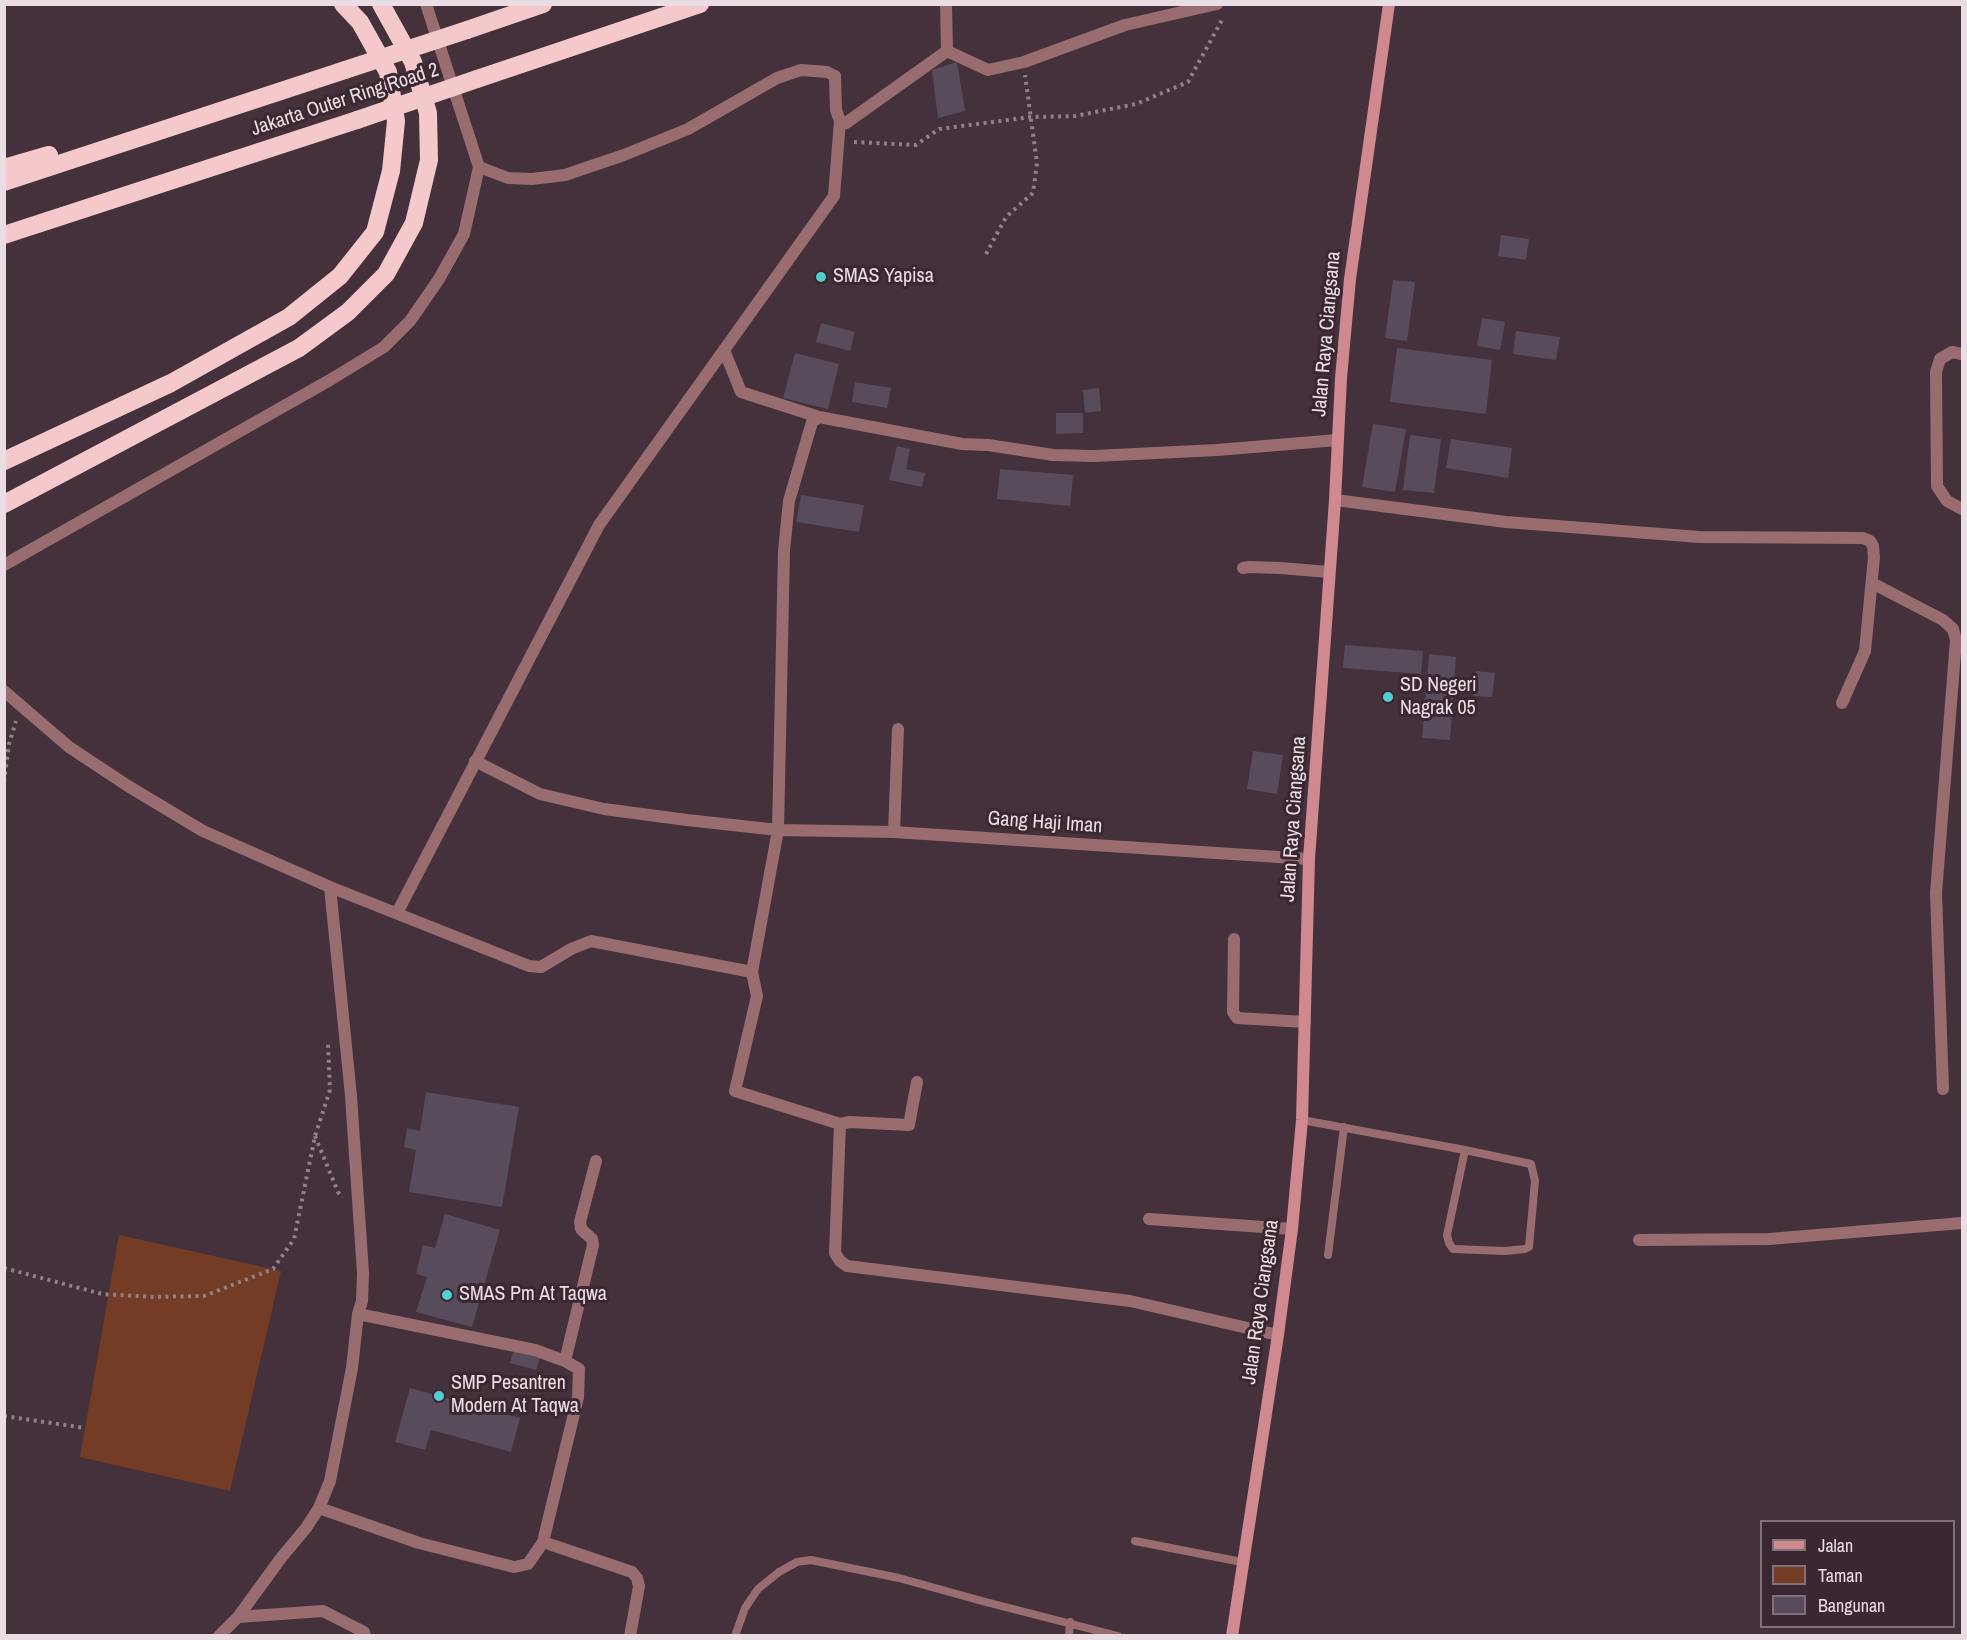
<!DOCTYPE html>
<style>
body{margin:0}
#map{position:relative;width:1967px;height:1640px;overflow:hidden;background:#44313c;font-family:"Archivo Narrow",sans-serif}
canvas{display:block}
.frame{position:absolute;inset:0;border:6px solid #eadee4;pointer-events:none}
.legend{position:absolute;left:1760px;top:1520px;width:195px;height:108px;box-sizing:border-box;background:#3a2732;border:2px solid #807079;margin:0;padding:8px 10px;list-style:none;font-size:18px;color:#eadee4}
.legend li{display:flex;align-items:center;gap:12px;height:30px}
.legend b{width:30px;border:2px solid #807079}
</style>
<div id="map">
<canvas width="1967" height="1640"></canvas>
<div class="frame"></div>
<ul class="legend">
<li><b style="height:8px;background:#cf898f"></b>Jalan</li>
<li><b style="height:16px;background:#743c24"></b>Taman</li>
<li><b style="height:16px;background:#574b5c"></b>Bangunan</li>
</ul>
</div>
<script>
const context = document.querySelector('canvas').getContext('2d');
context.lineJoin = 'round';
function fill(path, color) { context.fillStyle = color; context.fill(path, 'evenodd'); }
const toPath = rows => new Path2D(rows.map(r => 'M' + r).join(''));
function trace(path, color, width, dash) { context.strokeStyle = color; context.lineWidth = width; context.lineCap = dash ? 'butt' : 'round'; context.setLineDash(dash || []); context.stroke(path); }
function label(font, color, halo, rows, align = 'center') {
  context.font = font + ' "Archivo Narrow",sans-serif'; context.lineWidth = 6; context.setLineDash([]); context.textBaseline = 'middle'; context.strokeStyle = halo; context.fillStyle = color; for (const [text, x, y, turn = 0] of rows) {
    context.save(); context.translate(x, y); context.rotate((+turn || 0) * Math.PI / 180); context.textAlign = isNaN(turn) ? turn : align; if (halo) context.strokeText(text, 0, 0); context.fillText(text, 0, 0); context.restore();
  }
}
fill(toPath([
 [119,1235,281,1271,230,1491,80,1457]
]), '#743c24');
fill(toPath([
 [957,62,965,111,938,118,932,70],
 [1501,235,1529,239,1526,260,1498,256],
 [1393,280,1415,282,1407,341,1385,338],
 [1482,318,1505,322,1500,350,1477,346],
 [821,323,855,332,850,351,816,342],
 [1516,331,1560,337,1556,360,1513,354],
 [1397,348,1492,360,1486,414,1390,402],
 [795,353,839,364,828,409,783,398],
 [855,382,891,388,887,408,852,402],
 [1099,388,1101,411,1085,413,1083,390],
 [1056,413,1083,413,1083,433,1056,434],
 [1373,424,1406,429,1395,492,1362,487],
 [1410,435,1441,439,1434,493,1403,490],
 [1451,439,1512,448,1508,478,1446,468],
 [897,446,910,449,906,469,925,473,922,487,889,480],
 [1000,469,1073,475,1070,506,997,499],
 [801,495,864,505,859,532,796,522],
 [1345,645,1423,651,1421,674,1343,668],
 [1429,654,1456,657,1450,740,1422,738],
 [1476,671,1495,673,1492,697,1473,696],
 [1253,751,1283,755,1277,794,1247,789],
 [426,1092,519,1107,502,1207,409,1192,416,1150,404,1147,407,1128,420,1131],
 [445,1214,500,1230,472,1327,416,1312,427,1277,416,1274,423,1245,435,1248],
 [514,1349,540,1356,536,1370,510,1363],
 [410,1388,520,1418,511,1452,431,1430,425,1450,395,1442]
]), '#574b5c');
trace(toPath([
 [854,142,916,145,939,129,1031,117,1075,116,1136,104,1188,82,1223,18],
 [986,254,1006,217,1033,193,1037,163,1025,75],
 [4,782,9,744,16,721],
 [315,1136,338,1192,342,1198],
 [4,1268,102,1294,154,1297,204,1296,273,1269,294,1239,315,1136,330,1090,328,1043],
 [4,1416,85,1428]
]), '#908089', 4, [3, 4.5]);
trace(toPath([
 [1302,1120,1465,1150,1531,1164,1535,1181,1529,1247,1525,1249,1505,1251,1453,1249,1449,1243,1447,1235,1465,1150],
 [1328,1255,1344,1127],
 [1135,1541,1242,1562],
 [735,1636,745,1608,758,1589,779,1572,797,1562,811,1560,899,1578,982,1601,1118,1636],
 [1069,1636,1070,1622]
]), '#996c70', 8);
trace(toPath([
 [946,4,947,51],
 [947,51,988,70,1024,62,1125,25,1217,4],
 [840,121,846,123,947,51],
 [724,350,741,392,819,417],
 [1962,354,1952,352,1940,359,1936,372,1937,486,1947,501,1962,509],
 [1335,500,1506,522,1699,537,1863,538,1870,541,1873,546,1874,557,1865,651,1842,703],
 [4,565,330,380,384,347,410,321,439,279,464,234,479,167,426,4],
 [1243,568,1249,567,1280,568,1329,572],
 [1872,583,1943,620,1953,629,1956,640,1936,893,1943,1089],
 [4,691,69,747,128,786,203,831,330,887,351,1096,363,1273,362,1301,358,1314,535,1350,565,1361,579,1369,578,1397,543,1542,528,1564,514,1567,419,1543,319,1508],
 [475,761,540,794,604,809,687,820,778,830,894,832,1309,859],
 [894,832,898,729],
 [330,887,529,966,541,967,571,949,591,941,752,972],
 [397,913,599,525,834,196,840,121,836,110,835,76,827,72,801,70,777,78,688,129,624,155,565,175,532,179,508,178,479,167],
 [1234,939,1233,1012,1237,1018,1305,1022],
 [917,1082,909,1125,850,1122,840,1124,735,1091,757,996,752,972,778,830,784,551,789,501,812,422,819,417,962,444,988,445,1053,455,1094,456,1217,450,1337,440],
 [840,1124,835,1253,840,1261,847,1266,1130,1301,1278,1335],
 [1149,1219,1292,1229],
 [1639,1240,1769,1239,1962,1223],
 [565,1361,593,1245,592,1239,581,1229,580,1222,596,1161],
 [543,1542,632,1572,637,1578,639,1586,630,1636],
 [238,1617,323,1611,364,1632,365,1636],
 [219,1636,238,1617,281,1558,306,1528,319,1508,330,1481,352,1368,358,1314]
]), '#996c70', 12);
trace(toPath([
 [1232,1636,1278,1335,1292,1229,1302,1120,1309,859,1335,500,1341,378,1350,279,1389,4]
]), '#cf898f', 12);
trace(toPath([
 [467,30,543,4],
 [477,79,700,4],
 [4,168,49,155],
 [4,182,345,70],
 [4,235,357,120],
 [4,461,171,383,289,317,340,276,375,232,391,171,396,121,388,72,360,22,343,4],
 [4,504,299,348,348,312,386,274,414,223,429,160,428,113,413,62,381,4]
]), '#f5c8cb', 18);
trace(toPath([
 [345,70,467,30],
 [357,120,477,79]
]), '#f5c8cb', 18);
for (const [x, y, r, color] of [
 [821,277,6,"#52cdd0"],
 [1388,697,6,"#52cdd0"],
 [447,1295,6,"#52cdd0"],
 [439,1396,6,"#52cdd0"]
]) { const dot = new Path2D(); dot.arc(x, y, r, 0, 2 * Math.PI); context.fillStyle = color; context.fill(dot); trace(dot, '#3a2732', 2); }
label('20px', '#eadee4', '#3a2732', [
 ["Jakarta Outer Ring Road 2",345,100,-18],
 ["Jalan Raya Ciangsana",1327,334,-85],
 ["Jalan Raya Ciangsana",1294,819,-86],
 ["Gang Haji Iman",1045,823,4],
 ["Jalan Raya Ciangsana",1261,1302,-82]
]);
label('20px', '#eadee4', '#3a2732', [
 ["SMAS Yapisa",833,277],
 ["SD Negeri",1400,686],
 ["Nagrak 05",1400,709],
 ["SMAS Pm At Taqwa",459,1295],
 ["SMP Pesantren",451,1384],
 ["Modern At Taqwa",451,1407]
], 'left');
</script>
